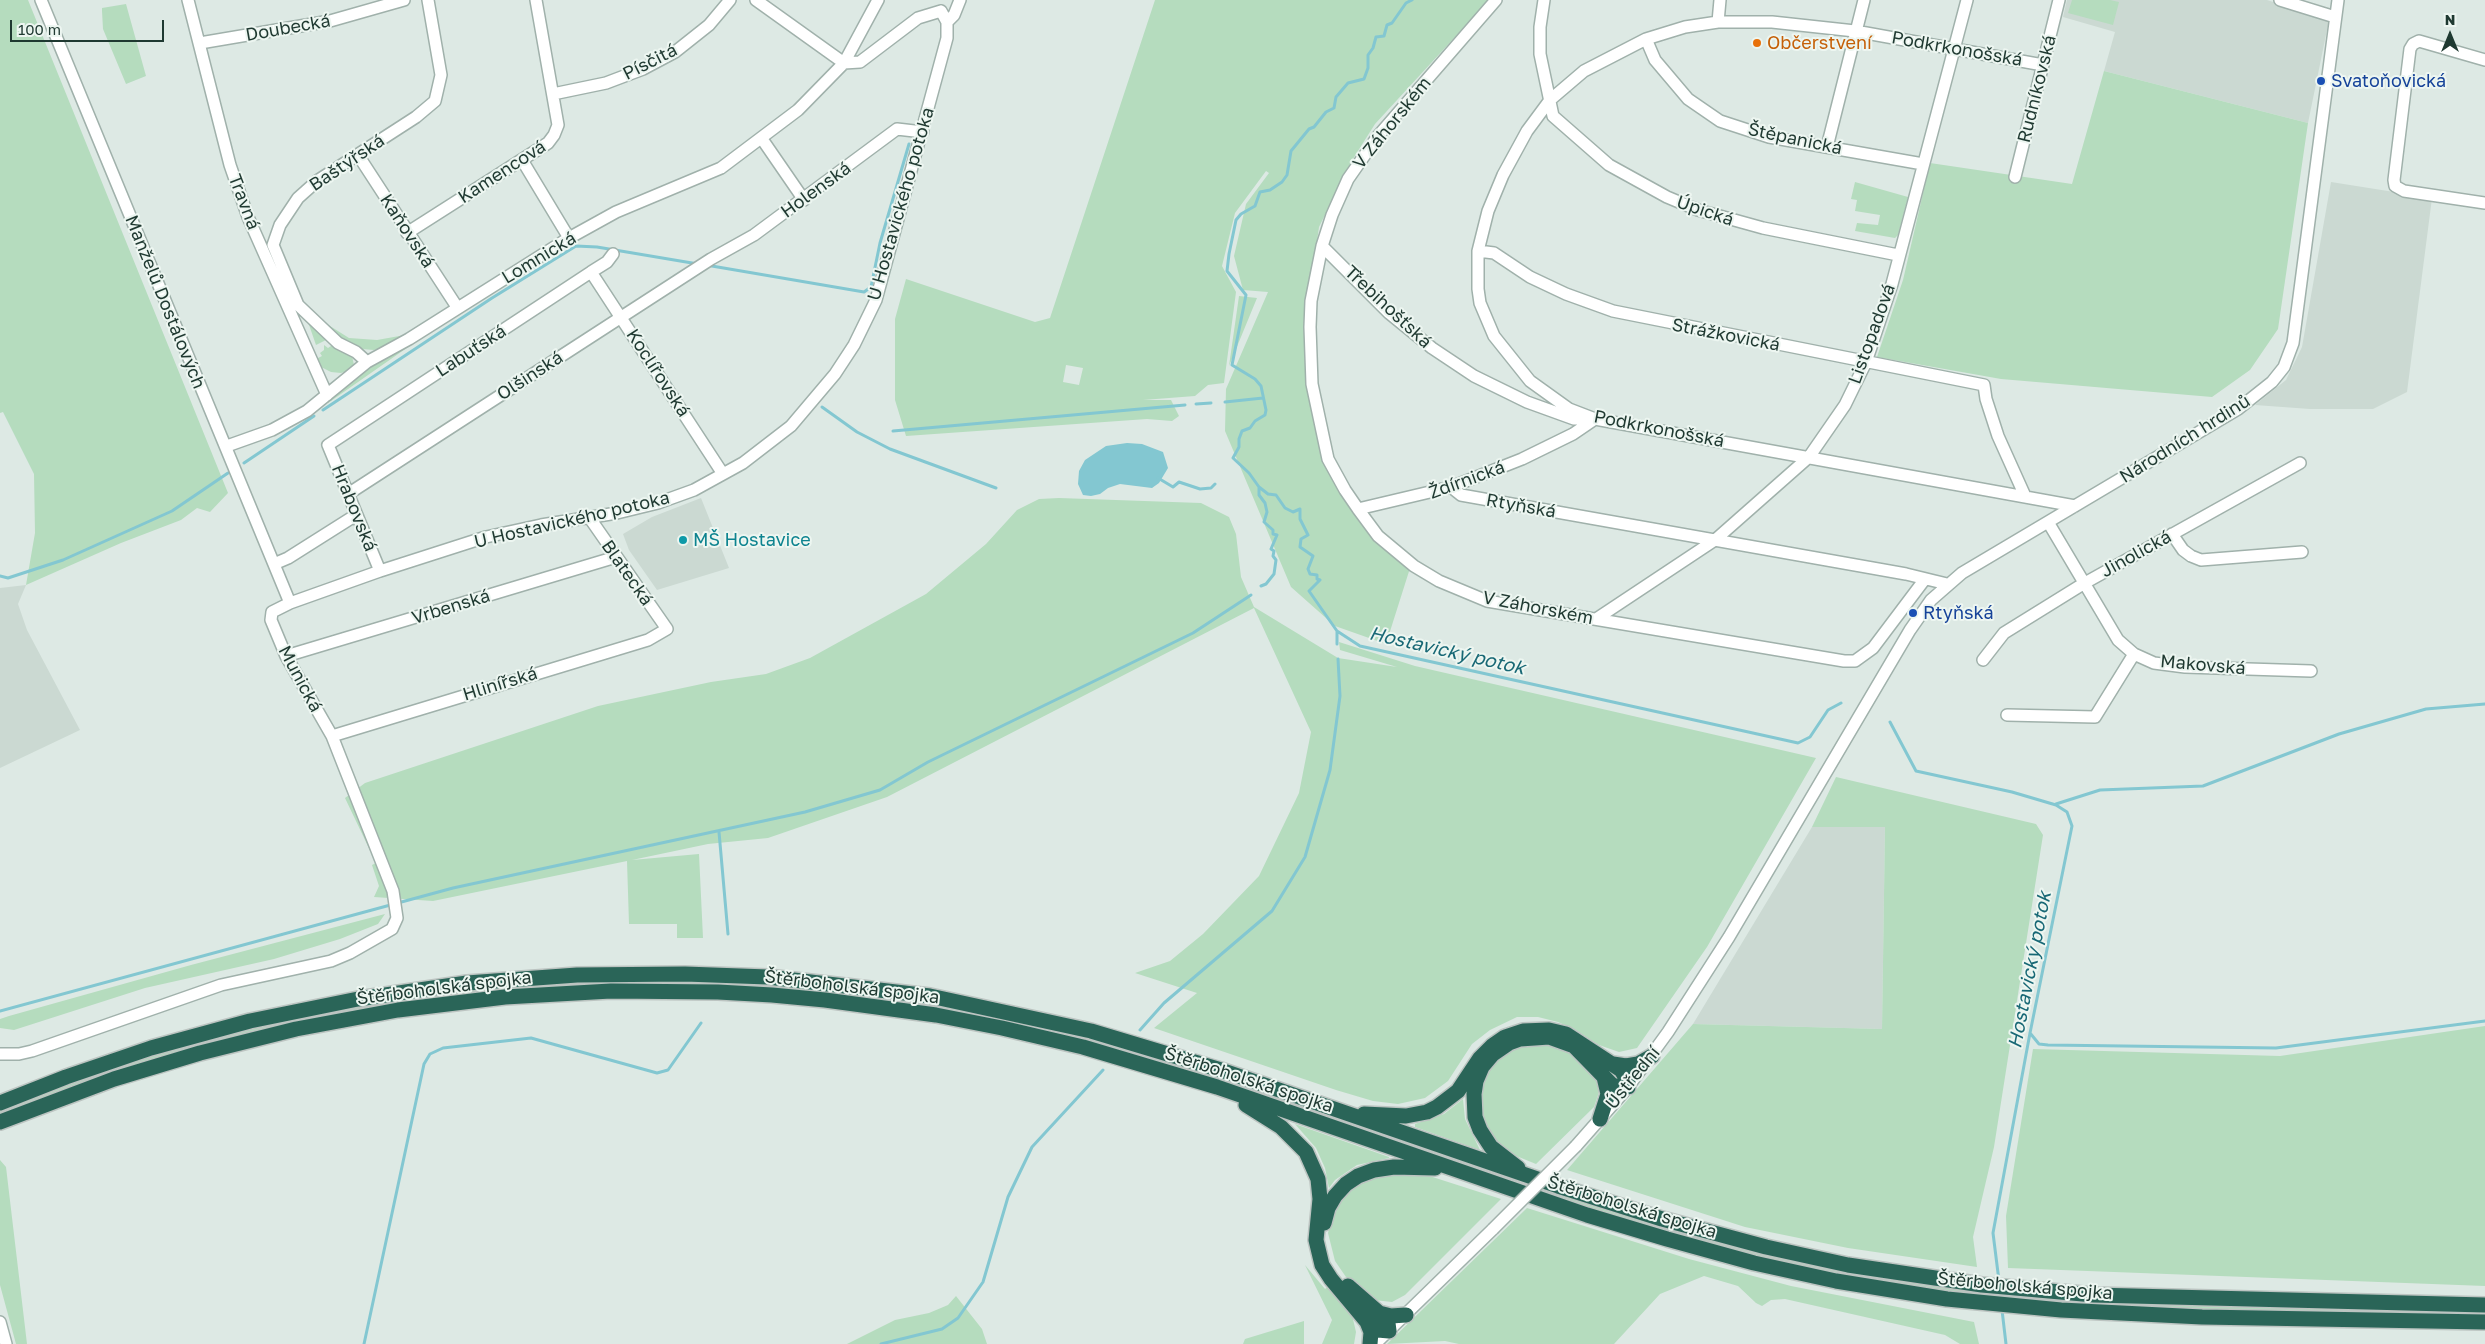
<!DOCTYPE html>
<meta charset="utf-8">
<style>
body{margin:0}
#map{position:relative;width:2485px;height:1344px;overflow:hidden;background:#dde9e4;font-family:"Golos Text",sans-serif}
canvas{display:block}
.north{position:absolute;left:2425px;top:10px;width:50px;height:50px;-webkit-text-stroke:4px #edf6f1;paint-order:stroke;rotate:0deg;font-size:14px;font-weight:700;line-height:20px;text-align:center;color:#1f3931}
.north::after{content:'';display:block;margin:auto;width:18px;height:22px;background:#1f3931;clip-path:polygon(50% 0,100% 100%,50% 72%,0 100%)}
.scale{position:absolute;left:10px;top:20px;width:154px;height:22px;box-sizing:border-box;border:2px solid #1f3931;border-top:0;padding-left:6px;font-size:15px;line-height:18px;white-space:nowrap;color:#1f3931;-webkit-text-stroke:4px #edf6f1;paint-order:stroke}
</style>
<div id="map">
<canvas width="2485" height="1344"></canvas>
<div class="north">N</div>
<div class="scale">100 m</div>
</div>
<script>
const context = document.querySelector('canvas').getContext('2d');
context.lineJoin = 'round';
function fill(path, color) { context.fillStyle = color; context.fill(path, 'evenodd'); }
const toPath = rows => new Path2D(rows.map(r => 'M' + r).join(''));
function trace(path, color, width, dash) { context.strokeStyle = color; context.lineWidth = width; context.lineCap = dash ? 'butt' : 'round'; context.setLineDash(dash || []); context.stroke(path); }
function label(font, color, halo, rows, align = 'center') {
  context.font = font + ' "Golos Text",sans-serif'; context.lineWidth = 4; context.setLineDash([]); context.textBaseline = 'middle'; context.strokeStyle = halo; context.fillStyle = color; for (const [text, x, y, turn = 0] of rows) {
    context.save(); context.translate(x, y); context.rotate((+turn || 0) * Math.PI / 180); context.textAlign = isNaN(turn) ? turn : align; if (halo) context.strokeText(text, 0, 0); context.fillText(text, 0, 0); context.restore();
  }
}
fill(toPath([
 [2067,0,2267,0,2329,20,2308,123,2104,71,2115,32,2063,17],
 [2331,182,2432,198,2407,392,2373,409,2310,409,2255,405,2286,380,2302,347],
 [701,498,729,568,657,590,629,550,623,534,652,517],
 [26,585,18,604,27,630,80,730,0,768,0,588],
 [1885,826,1882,1029,1693,1024,1812,827]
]), '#cbd9d2');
fill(toPath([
 [0,0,28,0,228,493,210,512,197,508,181,520,121,543,26,585,35,533,34,474,3,412,0,413],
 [1155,0,1489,0,1375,124,1351,162,1319,227,1308,304,1321,446,1355,511,1411,565,1386,644,1335,626,1291,587,1225,431,1226,389,1268,292,1243,290,1234,256,1246,204,1269,173,1266,171,1235,213,1222,266,1236,292,1224,383,1208,385,1195,396,1143,400,1171,400,1179,416,1172,421,1147,419,906,436,895,400,895,319,906,279,1035,322,1050,318],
 [1066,365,1083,368,1079,385,1063,382],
 [2072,0,2110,0,2119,2,2113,25,2068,13],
 [126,4,146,76,126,84,103,29,102,11,102,8],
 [2104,71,2308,123,2278,329,2250,370,2212,397,2001,379,1877,357,1903,280,1930,163,2072,184],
 [1855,182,1908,197,1898,235,1895,238,1855,231,1857,223,1878,225,1880,215,1855,211,1857,200,1851,199],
 [1239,296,1257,298,1229,366],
 [307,319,328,339,316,345],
 [322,321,349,338,377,340,405,335,391,346,374,350,362,349,338,337],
 [408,341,411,345,328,403,328,401,372,365],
 [334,344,352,356,354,365,350,370,341,373,331,372,321,367,316,359,322,356,320,353,324,350,324,345,328,348],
 [1059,498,1201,503,1229,517,1236,534,1241,577,1254,607,1338,658,1397,667,1340,650,1339,642,1415,666,1816,758,1707,947,1637,1048,1619,1052,1599,1045,1574,1029,1558,1022,1538,1017,1517,1017,1490,1030,1472,1044,1448,1081,1425,1098,1398,1104,1373,1101,1336,1090,1154,1028,1197,993,1135,973,1170,961,1203,934,1259,876,1299,793,1311,732,1254,608,887,797,768,838,708,844,632,860,699,854,703,938,677,938,677,924,629,924,627,861,433,901,374,897,379,886,372,865,376,863,345,798,365,783,598,706,711,682,766,674,810,658,926,594,986,544,1017,510,1039,499],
 [1836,777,2036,824,2043,835,1994,1147,1973,1237,1977,1267,1848,1248,1745,1227,1567,1170,1693,1024,1882,1029,1885,827,1812,827],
 [385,914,378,924,340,939,274,959,145,988,14,1030,0,1028,0,1019,9,1016,191,965],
 [633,980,756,983,870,994,971,1010,1117,1045,1114,1049,870,999,467,994,77,1085,0,1115,0,1110,40,1093,147,1056,228,1033,301,1016,424,995,511,985],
 [2485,1026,2485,1286,2008,1268,2006,1216,2033,1049,2280,1056],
 [1550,1042,1572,1052,1596,1080,1599,1092,1594,1107,1536,1164,1504,1151,1487,1132,1479,1110,1483,1077,1497,1058,1514,1047],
 [1129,1048,1242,1084,1243,1087,1125,1052],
 [1463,1099,1465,1119,1480,1150,1415,1127,1415,1124,1444,1114],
 [1296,1103,1356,1123,1357,1127,1295,1107],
 [1295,1124,1389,1157,1389,1158,1357,1165,1335,1180,1329,1188,1325,1168,1316,1148],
 [1410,1143,1521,1180,1517,1185,1409,1146],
 [0,1160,6,1167,27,1344,16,1344,0,1285],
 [1417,1172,1501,1199,1405,1295,1392,1302,1374,1300,1346,1277,1335,1261,1328,1233,1334,1210,1349,1189,1377,1175],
 [1547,1189,1667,1228,1753,1251,1884,1278,1983,1292,1984,1297,1820,1271,1752,1256,1607,1215,1542,1193],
 [1527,1208,1689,1259,1791,1286,1974,1322,1979,1344,1960,1344,1945,1335,1785,1299,1771,1300,1762,1306,1756,1303,1738,1286,1704,1276,1660,1294,1614,1344,1459,1344,1445,1341,1387,1344],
 [1305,1265,1325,1289,1329,1286,1352,1315,1356,1332,1354,1344,1322,1344,1332,1320],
 [2013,1295,2485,1311,2485,1316,2144,1308,2014,1300],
 [956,1296,982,1329,987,1344,847,1344,895,1320,929,1313,948,1305],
 [1304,1321,1304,1344,1243,1344,1245,1339]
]), '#b5dcbe');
fill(toPath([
 [1127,443,1142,444,1163,452,1168,468,1159,483,1152,488,1120,484,1108,488,1100,494,1091,496,1083,495,1078,484,1079,471,1085,460,1106,446]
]), '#83c7d1');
trace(toPath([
 [1412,0,1406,3,1392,23,1387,25,1384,36,1376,37,1373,48,1368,55,1368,68,1364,79,1348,83,1336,97,1334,108,1326,112,1314,127,1309,129,1291,151,1287,175,1282,182,1270,190,1260,192,1255,206,1241,214,1236,220,1229,254,1227,271,1246,295,1232,365,1255,379,1261,386,1266,410,1265,415,1255,421,1250,428,1242,431,1239,439,1239,447,1233,458,1249,473,1259,487,1268,494,1276,495,1285,508,1293,512,1300,509,1300,519,1308,535,1301,539,1300,547,1313,556,1308,569,1310,574,1317,575,1317,579,1320,580,1309,591,1337,631,1360,646,1798,743,1810,737,1828,710,1841,703],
 [706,265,864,292,871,287,880,243,909,144],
 [1225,402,1263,398],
 [1196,404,1211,403],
 [822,407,857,432,890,449,996,488],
 [323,410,492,298,576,246,597,247,698,264],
 [893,431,1185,405],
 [244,463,314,416],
 [1158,478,1173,487,1179,482,1200,489,1211,488,1215,484],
 [1259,487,1259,495,1265,503,1267,512,1264,522,1273,530,1273,534,1277,535,1271,549,1274,551,1273,556,1276,560,1274,574,1266,584,1261,586],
 [0,576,8,578,63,560,172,511,228,473],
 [1337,631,1337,644],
 [1890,722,1916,771,2012,792,2056,805,2067,812,2072,826,2030,1033,1993,1233,1999,1281],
 [2056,804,2100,790,2203,786,2339,734,2426,709,2485,704],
 [719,832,728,934],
 [0,1011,453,888,805,812,880,790,928,762,1193,633,1251,595],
 [1140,1030,1164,1003,1272,911,1305,857,1330,770,1340,696,1338,659],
 [2030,1033,2039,1044,2048,1045,2276,1048,2485,1021],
 [2002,1310,2006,1344],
 [364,1344,424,1064,430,1054,443,1048,531,1038,657,1073,668,1070,701,1023],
 [881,1344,942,1329,958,1318,983,1282,1008,1197,1032,1147,1103,1070]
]), '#83c7d1', 3);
const minor = toPath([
 [41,0,290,603],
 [188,0,230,165,248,217,327,395],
 [756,0,844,63,878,0],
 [1496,0,1378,136,1348,179,1332,215,1322,246,1311,301,1310,327,1312,384,1328,459,1345,490,1358,509,1378,536,1414,566,1439,581,1487,601,1844,661,1855,661,1873,648,1925,579],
 [1544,0,1540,27,1540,54,1553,116,1609,165,1667,197,1698,210,1763,228,1898,255],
 [2280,0,2335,17],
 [947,22,954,15,960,0],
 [1718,22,1720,0],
 [1646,39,1655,60,1688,99,1720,121,1769,137,1923,164],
 [200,43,330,21,404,0],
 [2485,60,2426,43,2419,41,2413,44,2410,49,2394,180,2395,186,2404,191,2485,203],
 [2043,65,1855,31,1772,22,1718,22,1685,27,1646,39,1584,71,1550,100,1527,131,1503,175,1488,211,1478,251,1478,289,1480,303,1494,336,1530,381,1569,409,1595,419,2075,506],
 [553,94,606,83,643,69,675,52,709,25,730,0],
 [762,139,804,200],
 [1827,147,1864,0],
 [358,155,457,307],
 [522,160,569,238],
 [2015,177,2059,0],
 [407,233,548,143,554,135,558,125,536,0],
 [1322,246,1389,313,1432,348,1474,376,1527,402,1574,419,1588,419],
 [1478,251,1494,253,1530,277,1566,294,1613,311,1984,385,1986,399,1998,436,2025,496],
 [591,272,723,474],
 [367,362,356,352,338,343,298,305,273,245,280,225,298,198,317,181,416,117,435,101,441,75,428,0],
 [227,446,272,430,307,411,367,362,409,339,569,238,616,212,721,168,798,110,844,63,860,62,918,18,941,11],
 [1451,487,1461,495,1906,574,1947,584],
 [348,494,711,259,754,235,897,129,923,132],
 [1358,509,1451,487,1522,459,1573,434,1595,419],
 [2048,522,2118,640,2134,654,2154,663,2185,667,2311,671],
 [2172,534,2183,550,2191,556,2201,560,2302,552],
 [274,564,288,558,356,515],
 [380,571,328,445,591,272,607,262,613,254],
 [1596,619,1715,540,1809,457,1845,405,1866,362,1892,284,1967,0],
 [286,656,616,557],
 [1983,660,2004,633,2083,584,2300,463],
 [2007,715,2095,717,2134,654],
 [332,736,648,640,667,629,589,517],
 [0,1054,19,1054,32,1051,221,985,331,961,350,953,392,929,397,918,393,891,332,736,286,656,271,620,272,612,290,603,380,571,486,537,541,525,617,513,658,503,694,490,743,463,791,426,835,374,854,345,876,300,947,38,947,22,941,11],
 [1576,1146,1628,1087,1668,1032,1729,937,1910,630,1931,600,1962,573,2238,409,2272,382,2284,367,2293,343,2338,0],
 [0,1322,6,1344],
 [1375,1344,1493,1229]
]);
const highway = toPath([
 [1613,1064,1626,1066,1638,1064,1652,1056],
 [0,1103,66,1077,151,1048,250,1021,358,999,467,983,577,975,685,974,768,977,930,996,1091,1031,1221,1070,1558,1186,1662,1219,1766,1247,1848,1265,1982,1285,2094,1295,2485,1305],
 [1246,1105,1281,1127,1306,1152,1318,1179,1320,1199,1316,1240,1322,1265,1331,1279,1367,1322,1378,1330,1389,1331,1388,1323,1379,1313],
 [1364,1114,1406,1116,1427,1112,1437,1107,1458,1091,1480,1058,1492,1046,1505,1037,1523,1031,1549,1030,1566,1034,1621,1070,1628,1081,1628,1087,1623,1088,1612,1085,1574,1046,1549,1037,1520,1039,1509,1043,1493,1054,1482,1067,1476,1081,1474,1094,1475,1117,1480,1130,1491,1147,1518,1168],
 [1600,1119,1608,1094,1604,1077],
 [0,1122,114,1079,200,1053,296,1029,398,1010,505,997,611,991,718,992,772,995,825,1000,936,1015,1002,1028,1083,1047,1217,1087,1587,1215,1667,1239,1754,1263,1836,1281,1947,1299,2061,1310,2202,1317,2485,1322],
 [1324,1223,1328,1208,1335,1196,1346,1184,1358,1176,1374,1170,1394,1167,1435,1168],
 [1348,1286,1379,1313,1391,1316,1406,1315],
 [1367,1322,1371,1332,1370,1344]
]);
trace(minor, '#a0b1ab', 14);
trace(highway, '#bcc4c1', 18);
trace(minor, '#fff', 11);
trace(highway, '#2a6558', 15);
const minorBridge = toPath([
 [1493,1229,1576,1146]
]);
trace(minorBridge, '#a0b1ab', 14, []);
trace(minorBridge, '#fff', 11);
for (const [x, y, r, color] of [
 [1757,43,5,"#e8710a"],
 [2321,81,5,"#1a4fb4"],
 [683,540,5,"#0f9aa8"],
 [1913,613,5,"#1a4fb4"]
]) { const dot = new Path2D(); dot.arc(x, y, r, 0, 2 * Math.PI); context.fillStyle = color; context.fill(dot); trace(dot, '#edf6f1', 2); }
label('18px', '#1f3931', '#edf6f1', [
 ["Doubecká",288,28,-10],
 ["Podkrkonošská",1957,49,10],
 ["Písčitá",650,62,-27],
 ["Rudníkovská",2037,89,-76],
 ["V Záhorském",1392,123,-51],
 ["Štěpanická",1795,139,12],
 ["Baštýřská",347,163,-34],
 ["Kamencová",502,172,-33],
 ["Holenská",816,190,-36],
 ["Travná",244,202,69],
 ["U Hostavického potoka",901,204,-74],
 ["Úpická",1705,211,19],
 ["Kaňovská",407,231,57],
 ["Lomnická",539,258,-31],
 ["Manželů Dostálových",165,302,68],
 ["Třebihošťská",1388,307,43],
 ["Listopadová",1872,334,-70],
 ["Strážkovická",1726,335,11],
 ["Labuťská",471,351,-33],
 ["Koclířovská",658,373,57],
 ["Olšinská",530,376,-33],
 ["Podkrkonošská",1659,429,11],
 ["Národních hrdinů",2185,439,-32],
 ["Ždírnická",1467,480,-20],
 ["Rtyňská",1521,506,10],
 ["Hrabovská",354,508,68],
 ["U Hostavického potoka",572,520,-13],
 ["Jinolická",2136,554,-29],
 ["Blatecká",627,573,55],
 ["Vrbenská",451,607,-17],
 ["V Záhorském",1538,608,11],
 ["Makovská",2203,665,5],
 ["Munická",300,679,62],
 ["Hlinířská",500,684,-17],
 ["Štěrboholská spojka",852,987,7],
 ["Štěrboholská spojka",444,988,-7],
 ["Ústřední",1633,1078,-51],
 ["Štěrboholská spojka",1249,1080,18],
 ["Štěrboholská spojka",1632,1207,17],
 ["Štěrboholská spojka",2025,1286,5]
]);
label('18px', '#c56008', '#edf6f1', [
 ["Občerstvení",1767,43]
], 'left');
label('18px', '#164399', '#edf6f1', [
 ["Svatoňovická",2331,81],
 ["Rtyňská",1923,613]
], 'left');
label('18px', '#0d838f', '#edf6f1', [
 ["MŠ Hostavice",693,540]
], 'left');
label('italic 19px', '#186875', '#edf6f1', [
 ["Hostavický potok",1447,651,13],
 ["Hostavický potok",2030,970,-79]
]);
</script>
